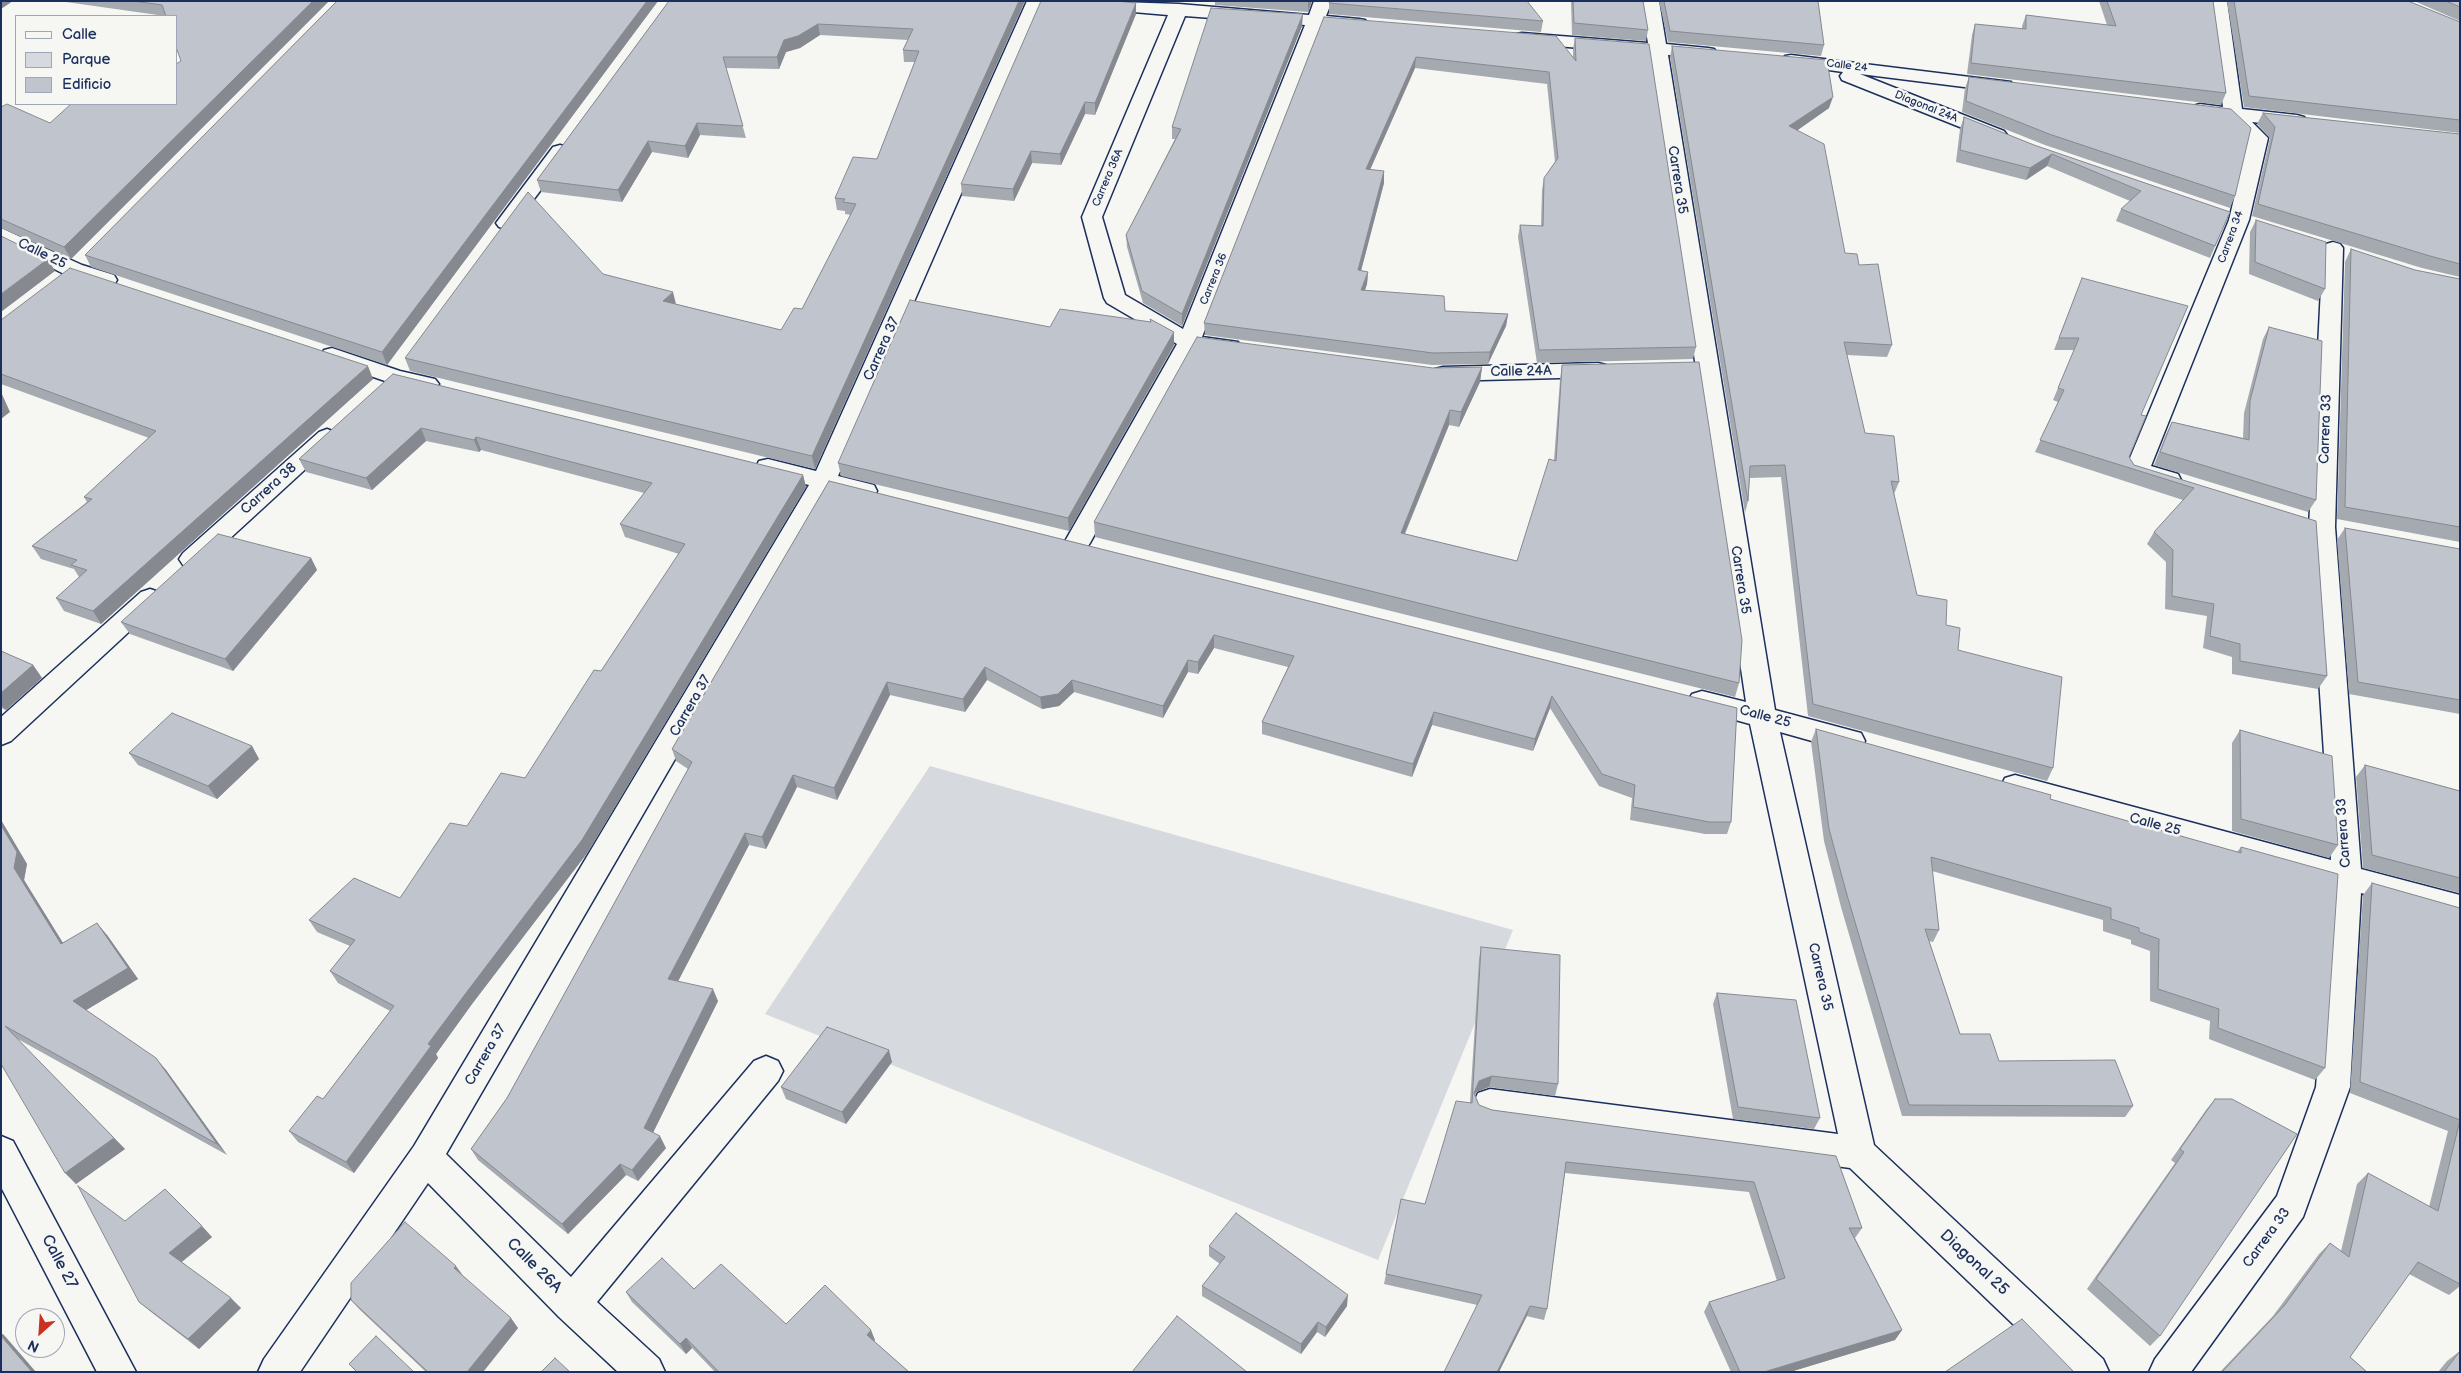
<!DOCTYPE html>
<style>
body{margin:0}
#map{position:relative;width:2461px;height:1373px;overflow:hidden;background:#f6f6f2;font-family:"Balsamiq Sans",sans-serif}
canvas{display:block}
.frame{position:absolute;inset:0;border:2px solid #1b2f5e;pointer-events:none}
.legend{position:absolute;left:15px;top:15px;width:162px;height:90px;box-sizing:border-box;background:#f6f6f2;border:1px solid #9ea6b7;margin:0;padding:6px 9px;list-style:none;font-size:15px;color:#1b2f5e}
.legend li{display:flex;align-items:center;gap:10px;height:25px}
.legend b{width:25px;border:1px solid #9ea6b7}
.north{position:absolute;left:15px;top:1308px;width:50px;height:50px;box-sizing:border-box;background:#f6f6f2;border:1px solid #9ea6b7;border-radius:50%;rotate:206deg;font-size:14px;font-weight:700;line-height:20px;text-align:center;color:#1b2f5e}
.north::after{content:'';display:block;margin:auto;width:18px;height:22px;background:#c8321e;clip-path:polygon(50% 0,100% 100%,50% 72%,0 100%)}
</style>
<div id="map">
<canvas width="2461" height="1373"></canvas>
<div class="frame"></div>
<ul class="legend">
<li><b style="height:6px;background:#f6f6f2"></b>Calle</li>
<li><b style="height:14px;background:#d6d9dd"></b>Parque</li>
<li><b style="height:14px;background:#c0c4cd"></b>Edificio</li>
</ul>
<div class="north">N</div>
</div>
<script>
const context = document.querySelector('canvas').getContext('2d');
context.lineJoin = 'round';
function fill(path, color) { context.fillStyle = color; context.fill(path, 'evenodd'); }
const toPath = rows => new Path2D(rows.map(r => 'M' + r).join(''));
function trace(path, color, width, dash) { context.strokeStyle = color; context.lineWidth = width; context.lineCap = dash ? 'butt' : 'round'; context.setLineDash(dash || []); context.stroke(path); }
function label(font, color, halo, rows, align = 'center') {
  context.font = font + ' "Balsamiq Sans",sans-serif'; context.lineWidth = 5; context.setLineDash([]); context.textBaseline = 'middle'; context.strokeStyle = halo; context.fillStyle = color; for (const [text, x, y, turn = 0] of rows) {
    context.save(); context.translate(x, y); context.rotate((+turn || 0) * Math.PI / 180); context.textAlign = isNaN(turn) ? turn : align; if (halo) context.strokeText(text, 0, 0); context.fillText(text, 0, 0); context.restore();
  }
}
fill(toPath([
 [930,766,1513,930,1378,1260,765,1014]
]), '#d6d9dd');
const street = toPath([
 [1027,1,1045,1,838,476,874,485,877,491,874,497,865,499,831,490,446,1154,571,1277,754,1061,766,1056,778,1061,783,1071,778,1081,597,1302,659,1359,665,1372,618,1372,559,1317,428,1183,300,1372,258,1372,264,1359,414,1146,809,485,759,473,756,467,759,461,768,459,816,471,1027,1],
 [1091,1,1179,4,1309,15,1314,1,1332,1,1326,16,1359,19,1365,20,1368,24,1365,28,1359,29,1322,26,1202,337,1238,342,1241,347,1238,352,1230,354,1196,350,1090,543,1086,549,1077,552,1068,549,1064,543,1177,344,1107,303,1104,298,1082,217,1168,15,1098,9,1092,8,1089,4,1091,1],
 [1185,16,1305,25,1183,329,1125,295,1102,217,1185,16],
 [1641,1,1659,1,1666,44,1708,48,1714,49,1717,53,1714,57,1708,58,1668,55,1775,710,1861,733,1865,741,1861,749,1851,752,1780,732,1874,1145,2103,1359,2109,1372,2063,1372,1850,1168,1490,1119,1478,1115,1473,1104,1478,1093,1490,1089,1838,1134,1750,724,1692,708,1688,701,1692,694,1702,691,1746,702,1649,54,1522,43,1516,42,1513,38,1516,34,1522,33,1648,43,1641,1],
 [2209,1,2227,1,2242,109,2297,115,2304,117,2307,121,2304,125,2297,127,2252,122,2268,138,2249,220,2151,466,2178,474,2181,480,2178,486,2169,488,2128,476,2125,470,2229,220,2248,139,2227,119,2200,116,2193,114,2191,110,2193,106,2200,104,2223,107,2209,1],
 [1791,55,2011,82,2013,86,2011,90,2004,92,1860,74,2004,131,2007,135,2004,139,1997,141,1990,139,1842,80,1840,76,1843,72,1785,64,1782,60,1785,56,1791,55],
 [560,145,567,147,570,151,513,227,506,229,499,227,496,223,553,147,560,145],
 [1,228,82,265,114,275,117,280,114,285,106,286,66,275,1,242,1,228],
 [2333,242,2340,244,2343,248,2335,527,2361,869,2460,895,2460,921,2361,893,2350,1087,2303,1217,2191,1372,2149,1372,2155,1359,2277,1196,2316,1087,2331,885,2015,797,2005,794,2001,786,2005,778,2015,775,2331,860,2309,527,2323,248,2326,244,2333,242],
 [332,348,400,371,435,379,439,384,435,389,427,391,385,381,324,360,321,355,324,350,332,348],
 [1598,363,1606,365,1609,370,1606,375,1598,377,1443,381,1435,379,1432,374,1435,369,1443,367,1598,363],
 [327,429,335,432,339,437,335,442,201,565,192,568,183,565,179,559,183,553,319,432,327,429],
 [150,589,159,592,163,598,159,604,11,741,1,745,1,717,141,592,150,589],
 [1,1136,13,1141,136,1372,97,1372,1,1187,1,1136]
]);
trace(street, '#1b2f5e', 3);
fill(street, '#f6f6f2');
fill(toPath([
 [59,1,329,1,71,259,1,228,1,107,50,123,176,104,181,61,176,16,165,16],
 [337,1,658,1,387,365,91,267,85,255],
 [669,1,1025,1,815,469,410,371,405,358,603,274,676,304,781,330,802,309,851,215,845,214,845,211,837,210,835,198,877,159,915,62,904,62,903,50,908,40,820,35,800,48,786,52,779,69,726,68,746,138,700,135,688,158,652,152,622,202,541,192,537,180],
 [1215,1,1312,1,1308,12,1215,5],
 [1571,1,1643,1,1648,30,1646,41,1572,35],
 [1659,1,1818,1,1824,45,1821,56,1668,42],
 [2099,1,2213,1,2226,93,2221,105,1967,74,1972,35,1975,24,2022,29,2022,26,2026,15,2107,25],
 [2227,1,2408,1,2460,22,2460,133,2244,107],
 [2414,1,2460,1,2460,21],
 [1329,3,1543,21,1541,32,1329,14],
 [1136,14,1095,115,1085,114,1061,165,1032,163,1014,201,962,196,961,184],
 [1324,17,1573,58,1573,49,1575,38,1696,347,1693,359,1537,363,1518,237,1520,225,1541,226,1542,190,1544,178,1555,162,1547,84,1415,68,1370,170,1384,171,1384,183,1361,271,1368,272,1367,284,1365,290,1445,311,1508,314,1506,326,1488,364,1432,365,1205,335,1204,323],
 [1302,26,1182,326,1143,303,1127,247,1126,235,1175,139,1172,139,1172,127],
 [1672,46,1829,108,1798,130,1845,253,1859,265,1892,345,1887,357,1847,355,1865,433,1899,482,1894,494,1917,595,1946,625,1958,650,2053,768,2047,781,1808,716,1781,477,1750,478,1748,501,1745,513,1670,57],
 [1969,77,2235,196,2230,208,2045,145,1962,112,1965,88],
 [2263,113,2460,134,2460,277,2422,268,2252,216,2270,138,2257,124],
 [1964,117,2034,145,2230,212,2210,258,2116,221,2121,209,2130,201,2047,166,2026,180,1956,162,1960,129],
 [2256,220,2325,289,2318,301,2249,274,2250,232],
 [2351,249,2415,270,2460,279,2460,542,2337,519,2345,262],
 [2077,291,2141,415,2129,457,2134,465,2316,521,2327,676,2318,689,2232,674,2232,657,2203,648,2207,616,2165,609,2166,562,2147,544,2154,532,2183,500,2035,452,2058,402,2053,400,2074,350,2054,350],
 [1150,319,1174,345,1069,531,841,476,838,463,1050,327,1150,322],
 [1,320,373,379,101,624,64,611,56,598,79,577,74,569,41,559,32,546,87,502,84,497,149,438,1,384],
 [2269,327,2316,500,2308,512,2154,465,2166,434,2172,422,2243,438,2244,413,2263,339],
 [1562,365,1739,683,1735,697,1095,537,1094,522,1433,368,1482,367,1480,382,1459,427,1449,425,1405,534,1517,561,1554,460,1560,380],
 [393,374,803,475,806,487,588,852,472,1004,436,1054,438,1058,354,1173,298,1142,289,1131,323,1099,390,1011,338,983,330,971,350,946,317,932,309,920,400,898,467,826,525,778,601,671,679,554,625,537,620,524,644,493,481,450,479,452,426,441,372,490,306,472,299,459],
 [829,481,1737,708,1731,822,1727,834,1705,834,1630,820,1632,798,1599,786,1550,708,1533,751,1432,725,1412,777,1262,734,1262,722,1288,667,1214,648,1198,674,1188,672,1163,718,1074,692,1059,706,1042,709,987,680,965,712,890,695,837,800,797,787,766,849,749,845,678,981,718,1001,653,1132,666,1148,638,1181,626,1175,568,1234,478,1160,471,1149,507,1098,688,769,676,761,672,749],
 [2345,528,2460,549,2460,714,2349,694,2337,540],
 [311,558,317,570,233,671,130,634,121,622],
 [1,651,33,665,42,678,6,710,1,708],
 [1816,729,2050,799,2237,852,2241,847,2325,1068,2315,1080,2209,1039,2210,1021,2150,1001,2150,951,2131,944,2131,940,2103,931,2103,920,1932,871,1939,930,1933,942,1929,941,1960,1034,1999,1061,2133,1106,2125,1117,1902,1116,1841,907,1824,841,1811,742],
 [2240,730,2338,845,2329,858,2232,831,2232,743],
 [252,746,259,759,217,799,138,765,129,753],
 [2365,765,2460,791,2460,893,2363,868,2356,777],
 [1,820,27,864,24,880,63,943,107,935,138,979,86,1010,166,1070,227,1155,16,1038,125,1149,76,1184,1,1064],
 [2372,883,2460,908,2460,1286,2449,1295,2409,1274,2350,1357,2367,1372,2220,1372,2273,1316,2319,1254,2330,1243,2341,1251,2357,1184,2368,1173,2429,1207,2448,1131,2350,1093,2363,895],
 [1481,947,1558,1084,1555,1096,1489,1087,1476,1092,1475,1096,1479,1105,1492,1110,1836,1156,1862,1228,1855,1238,1902,1330,1895,1340,1790,1372,1731,1372,1704,1312,1709,1302,1777,1281,1749,1192,1565,1173,1547,1309,1544,1320,1384,1284,1386,1274,1425,1204,1470,1103,1479,959],
 [1717,993,1820,1118,1814,1129,1733,1119,1713,1004],
 [892,1062,846,1124,786,1099,781,1087],
 [2215,1099,2160,1336,2150,1346,2087,1289,2175,1163,2171,1160,2206,1110],
 [125,1221,212,1237,182,1262,241,1308,199,1349,151,1312,139,1302],
 [1209,1246,1347,1306,1325,1337,1317,1332,1301,1354,1202,1296,1202,1286,1220,1264,1209,1256],
 [463,1276,518,1328,483,1372,426,1372,360,1310,351,1300],
 [694,1289,786,1324,875,1340,874,1341,909,1372,715,1372,692,1348,686,1354,632,1302,626,1292],
 [2460,1351,2460,1372,2438,1372,2447,1361]
]), '#a5a9b0');
fill(toPath([
 [1,1,13,1,1,9],
 [313,1,329,1,71,259,64,247],
 [647,1,658,1,387,365,382,352],
 [1019,1,1025,1,815,469,812,456],
 [1308,1,1312,1,1308,12],
 [1136,3,1136,14,1095,115,1095,103],
 [1303,14,1302,26,1182,326,1182,314],
 [818,24,820,35,800,48,786,52,779,69,777,57,784,40],
 [1416,57,1415,68,1365,181,1366,169],
 [1833,97,1829,108,1786,138,1789,126],
 [1085,102,1085,114,1061,165,1060,154],
 [697,123,700,135,688,158,685,146],
 [648,141,652,152,622,202,618,190],
 [1031,151,1032,163,1014,201,1013,189],
 [2052,154,2047,166,2026,180,2030,168],
 [1384,171,1384,183,1358,282,1358,270],
 [48,259,55,271,1,312,1,294],
 [1368,272,1367,284,1361,302,1361,290],
 [673,292,676,304,663,301],
 [1508,314,1506,326,1488,364,1490,352],
 [1174,332,1174,345,1069,531,1068,518],
 [368,366,373,379,101,624,93,611],
 [1482,367,1480,382,1459,427,1461,412],
 [1,392,10,412,1,419],
 [1450,410,1449,425,1399,547,1401,533],
 [421,428,426,441,372,490,366,478],
 [476,437,481,450,479,452,474,440],
 [803,475,806,487,588,852,472,1004,436,1054,438,1058,354,1173,346,1162],
 [311,558,317,570,233,671,225,659],
 [1214,635,1214,648,1198,674,1198,662],
 [1188,660,1188,672,1163,718,1163,706],
 [33,665,42,678,6,710,1,705,1,693],
 [985,667,987,680,965,712,963,699],
 [1072,680,1074,692,1059,706,1042,709,1040,697],
 [887,682,890,695,837,800,834,788],
 [1552,696,1550,708,1533,751,1535,739],
 [1434,712,1432,725,1412,777,1413,764],
 [252,746,259,759,217,799,208,786],
 [793,775,797,787,766,849,762,837],
 [1,820,27,864,24,880,71,956,61,944,14,868,1,825],
 [745,833,749,845,673,991,668,979],
 [97,923,107,935,138,979,83,1012,73,1001],
 [713,989,718,1001,650,1139,644,1128],
 [889,1050,892,1062,846,1124,842,1112],
 [156,1058,166,1070,227,1155,217,1144],
 [1492,1076,1489,1087,1476,1092,1471,1105,1474,1093,1479,1081],
 [660,1136,666,1148,638,1181,632,1170],
 [114,1138,125,1149,76,1184,65,1173],
 [620,1164,626,1175,568,1234,562,1224],
 [202,1226,212,1237,180,1263,169,1253],
 [456,1266,464,1277,454,1268],
 [1348,1295,1347,1306,1325,1337,1326,1327],
 [231,1298,241,1308,199,1349,188,1339],
 [1530,1306,1527,1316,1499,1372,1497,1372],
 [511,1318,518,1328,483,1372,467,1372],
 [1318,1322,1317,1332,1301,1354,1301,1344],
 [871,1330,875,1340,870,1345,867,1335],
 [1902,1330,1895,1340,1790,1372,1764,1372],
 [1,1333,4,1335,36,1372,32,1372,1,1336],
 [686,1338,692,1348,686,1354,680,1344]
]), '#868990');
const building = toPath([
 [133,1,313,1,64,247,1,219,1,107,7,104,50,123,71,104,176,104,176,64,181,61,176,47,176,16,166,16,162,5,133,1],
 [337,1,647,1,382,352,85,255,337,1],
 [669,1,1019,1,812,456,405,358,528,192,603,274,673,292,663,301,781,330,794,308,802,309,856,204,843,202,845,199,835,198,853,157,877,159,919,51,903,50,913,29,818,24,798,36,784,40,777,57,723,57,743,126,697,123,685,146,648,141,618,190,537,180,669,1],
 [1041,1,1116,1,1136,3,1095,103,1085,102,1060,154,1031,151,1013,189,961,184,1041,1],
 [1330,1,1527,1,1543,21,1329,3,1330,1],
 [1573,1,1643,1,1648,30,1574,23,1573,1],
 [1664,1,1818,1,1824,45,1670,31,1664,1],
 [2107,1,2213,1,2226,93,1971,63,1975,24,2026,29,2026,15,2116,26,2107,1],
 [2234,1,2408,1,2460,22,2460,120,2249,96,2234,1],
 [2446,1,2460,1,2460,7,2446,1],
 [1211,8,1303,14,1182,314,1142,291,1126,235,1181,129,1172,127,1211,8],
 [1324,17,1556,36,1576,61,1575,38,1649,44,1696,347,1539,350,1520,225,1543,226,1544,178,1558,158,1549,72,1416,57,1366,169,1384,171,1358,270,1368,272,1361,290,1444,296,1445,311,1508,314,1490,352,1433,353,1204,323,1324,17],
 [1672,46,1827,60,1833,97,1789,126,1824,144,1845,253,1857,254,1859,265,1878,264,1892,345,1844,342,1865,433,1894,436,1899,482,1891,481,1917,595,1947,600,1946,625,1960,628,1958,650,2062,677,2053,768,1813,704,1785,465,1750,466,1748,501,1672,46],
 [1969,77,2231,109,2251,128,2235,196,2049,134,1966,101,1969,77],
 [2263,113,2460,134,2460,264,2430,256,2258,204,2275,127,2263,113],
 [1964,117,2034,145,2230,212,2215,246,2121,209,2141,191,2052,154,2030,168,1960,150,1964,117],
 [2256,220,2326,242,2325,289,2255,262,2256,220],
 [1,236,48,259,1,294,1,236],
 [2351,249,2415,270,2460,279,2460,527,2345,507,2351,249],
 [70,268,368,366,93,611,56,598,87,570,71,565,77,560,32,546,92,499,84,497,156,431,1,374,1,320,70,268],
 [2082,278,2188,306,2141,415,2146,416,2129,457,2134,465,2316,521,2327,676,2240,661,2240,644,2210,636,2214,604,2172,596,2173,550,2154,532,2194,488,2040,440,2064,390,2058,388,2079,338,2059,338,2082,278],
 [910,300,1050,327,1060,309,1151,322,1150,319,1174,332,1068,518,838,463,910,300],
 [2269,327,2322,341,2316,500,2160,452,2172,422,2249,440,2250,401,2269,327],
 [1197,337,1433,368,1482,367,1461,412,1450,410,1401,533,1517,561,1549,459,1556,461,1562,365,1699,362,1742,640,1739,683,1094,522,1197,337],
 [393,374,803,475,582,840,466,993,428,1044,431,1046,346,1162,289,1131,317,1096,323,1099,394,1006,330,971,355,940,309,920,354,878,400,898,450,823,467,826,501,773,525,778,594,670,601,671,685,544,620,524,652,483,476,437,474,440,421,428,366,478,299,459,393,374],
 [829,481,1737,708,1731,822,1709,822,1633,807,1635,785,1602,774,1552,696,1535,739,1434,712,1413,764,1262,722,1294,656,1214,635,1198,662,1188,660,1163,706,1072,680,1058,694,1040,697,985,667,963,699,887,682,834,788,793,775,762,837,745,833,668,979,713,989,644,1128,660,1136,632,1170,620,1164,562,1224,471,1149,507,1098,692,762,672,749,829,481],
 [2345,528,2460,549,2460,700,2358,682,2345,528],
 [218,534,311,558,225,659,121,622,218,534],
 [1,651,33,665,1,693,1,651],
 [172,713,252,746,208,786,129,753,172,713],
 [1816,729,2051,795,2050,799,2241,853,2241,847,2338,874,2325,1068,2218,1028,2219,1009,2158,989,2159,939,2139,932,2139,928,2111,919,2111,908,1931,857,1939,930,1925,929,1960,1034,1990,1034,1999,1061,2115,1060,2133,1106,1909,1105,1847,895,1829,829,1816,729],
 [2240,730,2332,756,2338,845,2241,819,2240,730],
 [2365,765,2460,791,2460,878,2372,855,2365,765],
 [1,825,17,852,14,868,61,944,97,923,128,968,73,1001,156,1058,217,1144,5,1026,114,1138,65,1173,1,1064,1,825],
 [2372,883,2460,908,2460,1120,2360,1082,2372,883],
 [1481,947,1560,955,1558,1084,1492,1076,1479,1081,1474,1093,1479,1105,1492,1110,1836,1156,1862,1228,1849,1228,1902,1330,1764,1372,1740,1372,1709,1302,1785,1278,1754,1182,1566,1162,1547,1309,1530,1306,1497,1372,1444,1372,1482,1295,1386,1274,1401,1199,1425,1204,1456,1101,1472,1103,1481,947],
 [1717,993,1796,1000,1820,1118,1738,1107,1717,993],
 [827,1027,889,1050,842,1112,781,1087,827,1027],
 [2215,1099,2232,1099,2297,1134,2160,1336,2096,1279,2184,1152,2180,1149,2215,1099],
 [2460,1120,2460,1284,2418,1262,2350,1357,2367,1372,2222,1372,2284,1306,2330,1243,2349,1257,2368,1173,2438,1211,2460,1120],
 [78,1186,125,1221,165,1189,202,1226,169,1253,231,1298,188,1339,139,1302,78,1186],
 [1236,1213,1348,1295,1326,1327,1318,1322,1301,1344,1202,1286,1225,1257,1209,1246,1236,1213],
 [405,1222,456,1266,454,1268,511,1318,467,1372,428,1372,351,1300,351,1283,405,1222],
 [662,1258,694,1289,721,1264,786,1324,825,1285,871,1330,867,1335,909,1372,719,1372,686,1338,680,1344,626,1292,662,1258],
 [1177,1316,1247,1372,1132,1372,1177,1316],
 [2022,1319,2074,1372,1945,1372,2022,1319],
 [1,1336,32,1372,1,1372,1,1336],
 [376,1336,414,1372,357,1372,349,1364,376,1336],
 [2460,1351,2460,1372,2444,1372,2460,1351],
 [555,1358,570,1372,541,1372,555,1358]
]);
fill(building, '#c0c4cd');
trace(building, '#868990', 1);
label('11px', '#1b2f5e', '#f6f6f2', [
 ["Calle 24",1847,66,7],
 ["Diagonal 24A",1926,107,22],
 ["Carrera 36A",1108,178,-67],
 ["Carrera 34",2231,237,-70],
 ["Carrera 36",1214,279,-68]
]);
label('14px', '#1b2f5e', '#f6f6f2', [
 ["Carrera 35",1677,180,81],
 ["Calle 25",42,254,26],
 ["Carrera 37",882,349,-66],
 ["Calle 24A",1521,372,-1],
 ["Carrera 33",2326,429,-88],
 ["Carrera 38",269,489,-42],
 ["Carrera 35",1740,580,81],
 ["Carrera 37",691,706,-60],
 ["Calle 25",1765,717,15],
 ["Calle 25",2155,825,15],
 ["Carrera 33",2344,833,-94],
 ["Carrera 35",1820,977,77],
 ["Carrera 37",486,1055,-60],
 ["Carrera 33",2267,1238,-54]
]);
label('16px', '#1b2f5e', '#f6f6f2', [
 ["Calle 27",59,1262,62],
 ["Diagonal 25",1974,1263,43],
 ["Calle 26A",534,1266,45]
]);
</script>
